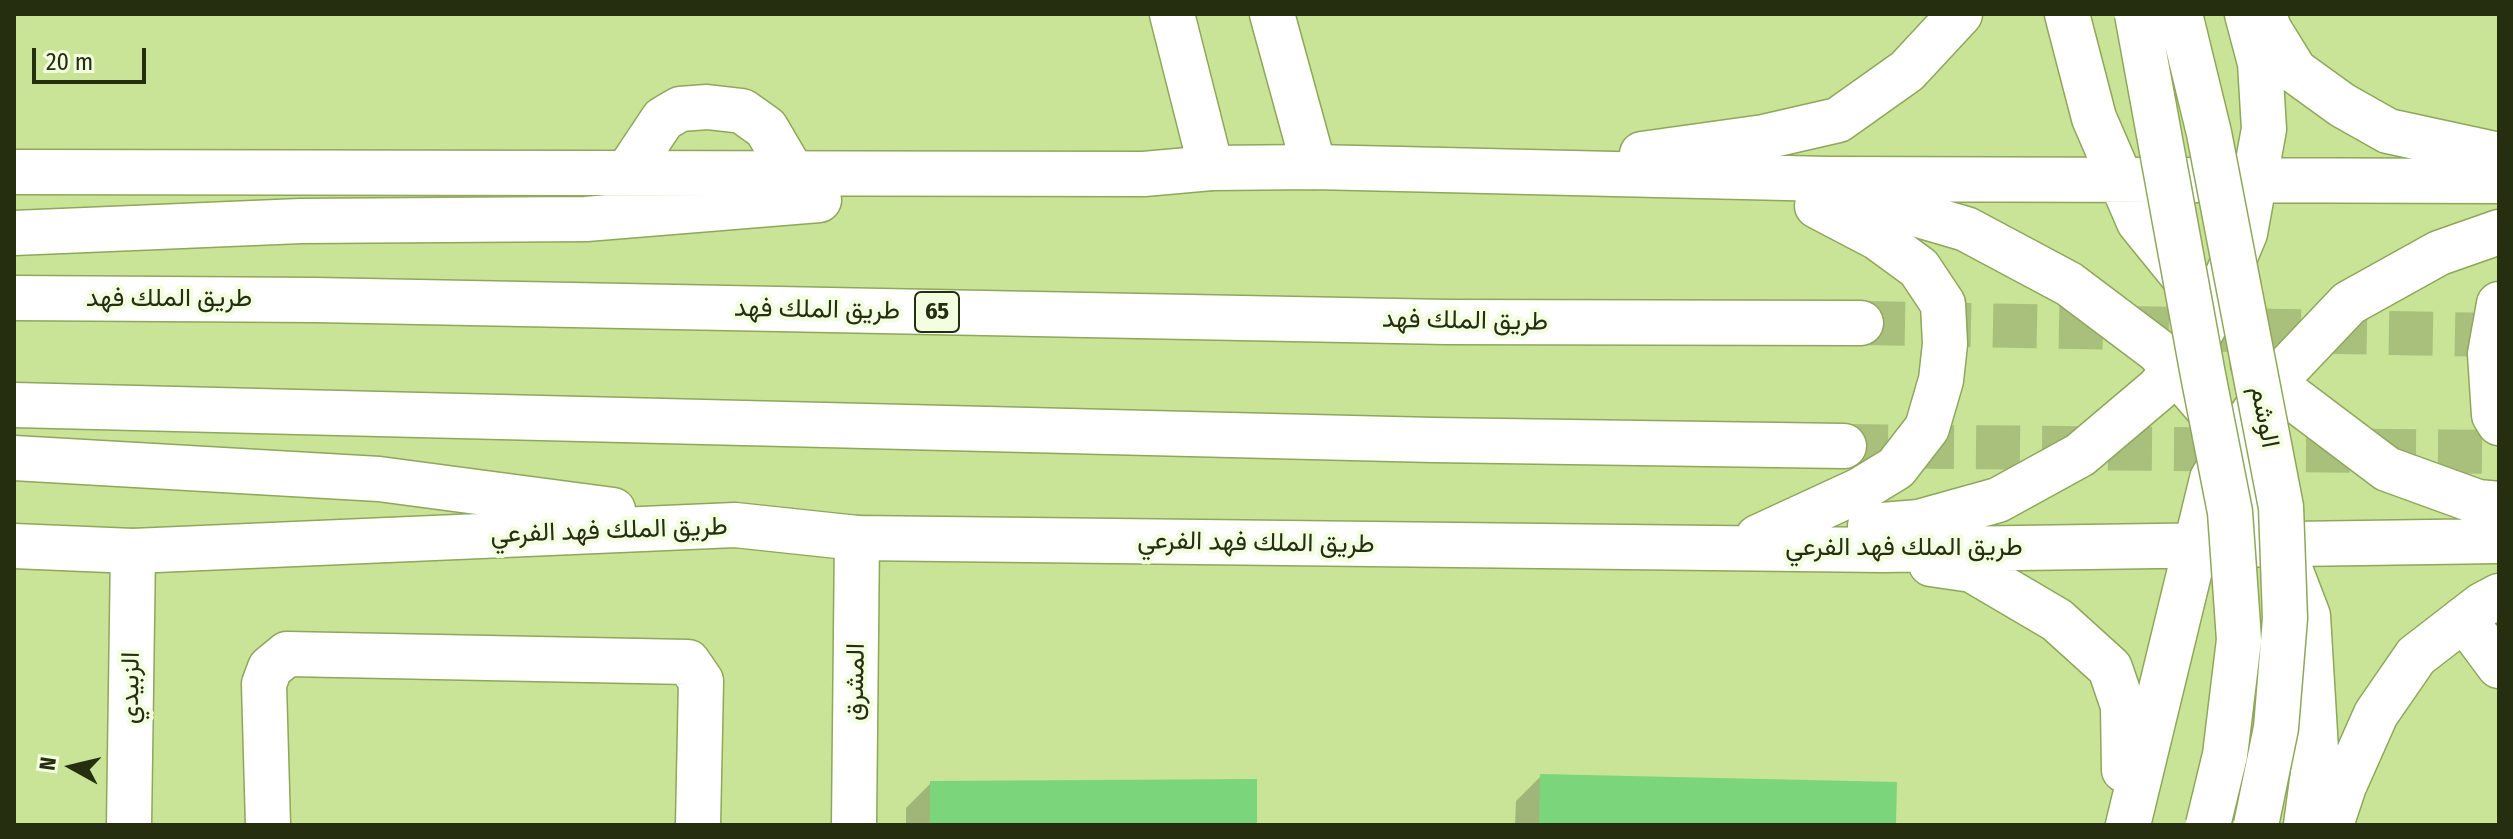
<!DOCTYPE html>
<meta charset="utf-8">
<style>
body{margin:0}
#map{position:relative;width:2513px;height:839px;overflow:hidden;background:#c9e496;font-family:"Fira Sans Condensed",sans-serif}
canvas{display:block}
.frame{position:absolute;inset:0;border:16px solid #252f10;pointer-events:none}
.north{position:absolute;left:32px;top:727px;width:80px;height:80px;-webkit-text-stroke:6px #f2fedf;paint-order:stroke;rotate:278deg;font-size:22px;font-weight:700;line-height:32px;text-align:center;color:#252f10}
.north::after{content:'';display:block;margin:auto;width:28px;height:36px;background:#252f10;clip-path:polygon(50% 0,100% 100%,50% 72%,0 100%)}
.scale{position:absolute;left:32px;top:48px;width:114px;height:36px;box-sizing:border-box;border:4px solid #252f10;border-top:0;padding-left:10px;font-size:24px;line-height:28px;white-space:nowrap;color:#252f10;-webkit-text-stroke:6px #f2fedf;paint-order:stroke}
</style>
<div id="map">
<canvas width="2513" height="839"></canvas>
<div class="frame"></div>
<div class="north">N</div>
<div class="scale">20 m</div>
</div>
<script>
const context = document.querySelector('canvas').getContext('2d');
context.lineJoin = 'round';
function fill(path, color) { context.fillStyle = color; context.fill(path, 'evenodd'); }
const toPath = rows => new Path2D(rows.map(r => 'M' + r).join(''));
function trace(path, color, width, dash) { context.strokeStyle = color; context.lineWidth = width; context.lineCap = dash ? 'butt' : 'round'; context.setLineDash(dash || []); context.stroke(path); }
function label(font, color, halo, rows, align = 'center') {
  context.font = font + ' "Fira Sans Condensed",Vazirmatn,sans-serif'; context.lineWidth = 8; context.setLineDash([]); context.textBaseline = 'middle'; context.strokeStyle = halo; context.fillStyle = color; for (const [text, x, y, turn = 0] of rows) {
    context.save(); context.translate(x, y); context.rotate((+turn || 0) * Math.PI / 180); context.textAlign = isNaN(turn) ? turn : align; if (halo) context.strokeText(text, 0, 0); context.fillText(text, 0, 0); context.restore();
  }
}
fill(toPath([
 [1541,776,1894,825,1515,825,1516,801],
 [931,783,1255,825,906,825,906,808]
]), '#0003');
fill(toPath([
 [1540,774,1897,782,1896,825,1539,825],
 [1257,779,1257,825,930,825,930,781]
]), '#7bd57b');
trace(toPath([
 [1861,323,2499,335],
 [1844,446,2499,452]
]), '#a8c07b', 44, [44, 22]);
const minor = toPath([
 [1172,14,1211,168],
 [1272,14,1314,167],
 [627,173,663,119,680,109,707,107,742,111,766,128,793,174],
 [2464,619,2499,666],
 [129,825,133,551],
 [268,825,264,684,270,668,287,654,688,662,701,681,698,825],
 [854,825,857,538]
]);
const major = toPath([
 [2067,14,2094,118,2139,222,2195,291],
 [2264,14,2269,29,2295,71,2342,105,2388,131,2499,155],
 [1642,154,1764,137,1838,120,1907,71,1960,14],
 [14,172,1144,174,1211,168,1314,167,1829,179,2499,181],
 [1844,199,1877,203,1966,229,2069,284,2158,351,2245,452,2308,616,2316,750,2306,825],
 [14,233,301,221,586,219,819,200],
 [2499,304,2490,354,2494,415,2499,423],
 [2253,364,2273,383,2387,469,2478,502,2499,504],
 [14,458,379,479,613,510],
 [1870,526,1919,522,1998,500,2080,455,2158,389,2191,352,2215,305,2245,233,2264,129,2260,63,2247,14],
 [1758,537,1860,490,1896,468,1927,428,1941,380,1945,344,1943,304,1919,268,1878,238,1817,206],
 [14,546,133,551,735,525,857,538,1883,550,2499,541],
 [1931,564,1972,570,2057,620,2110,668,2123,706,2124,770],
 [2128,825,2212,479,2235,441,2273,383,2349,303,2439,253,2499,232],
 [2331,825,2344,786,2376,714,2416,656,2482,605,2499,596]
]);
const highway = toPath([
 [14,298,315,300,1447,322,1861,323],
 [14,405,1433,440,1844,446]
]);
trace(minor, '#8ea75b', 47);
trace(major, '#8ea75b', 47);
trace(highway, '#8ea75b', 47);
trace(minor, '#fff', 44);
trace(major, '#fff', 44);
trace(highway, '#fff', 44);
const majorBridge = toPath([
 [2137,14,2203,375,2230,512,2239,640,2225,755,2208,825],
 [2180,14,2209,133,2281,507,2285,618,2276,728,2256,825]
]);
trace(majorBridge, '#8ea75b', 47, []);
trace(majorBridge, '#fff', 44);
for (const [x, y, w] of [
 [937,312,44]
]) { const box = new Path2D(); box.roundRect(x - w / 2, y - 20, w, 40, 6); context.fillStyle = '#f2fedf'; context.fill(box); trace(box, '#252f10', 2); }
label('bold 24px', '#252f10', null, [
 ["65",937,312]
]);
label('26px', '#252f10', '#f2fedf', [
 ["طريق الملك فهد",169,299],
 ["طريق الملك فهد",817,310,1],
 ["طريق الملك فهد",1465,321,1],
 ["الوشم",2264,417,79],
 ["طريق الملك فهد الفرعي",609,531,-2],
 ["طريق الملك فهد الفرعي",1256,543,1],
 ["طريق الملك فهد الفرعي",1904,548],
 ["المشرق",856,682,-89],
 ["الزبيدي",131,688,-89]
]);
</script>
